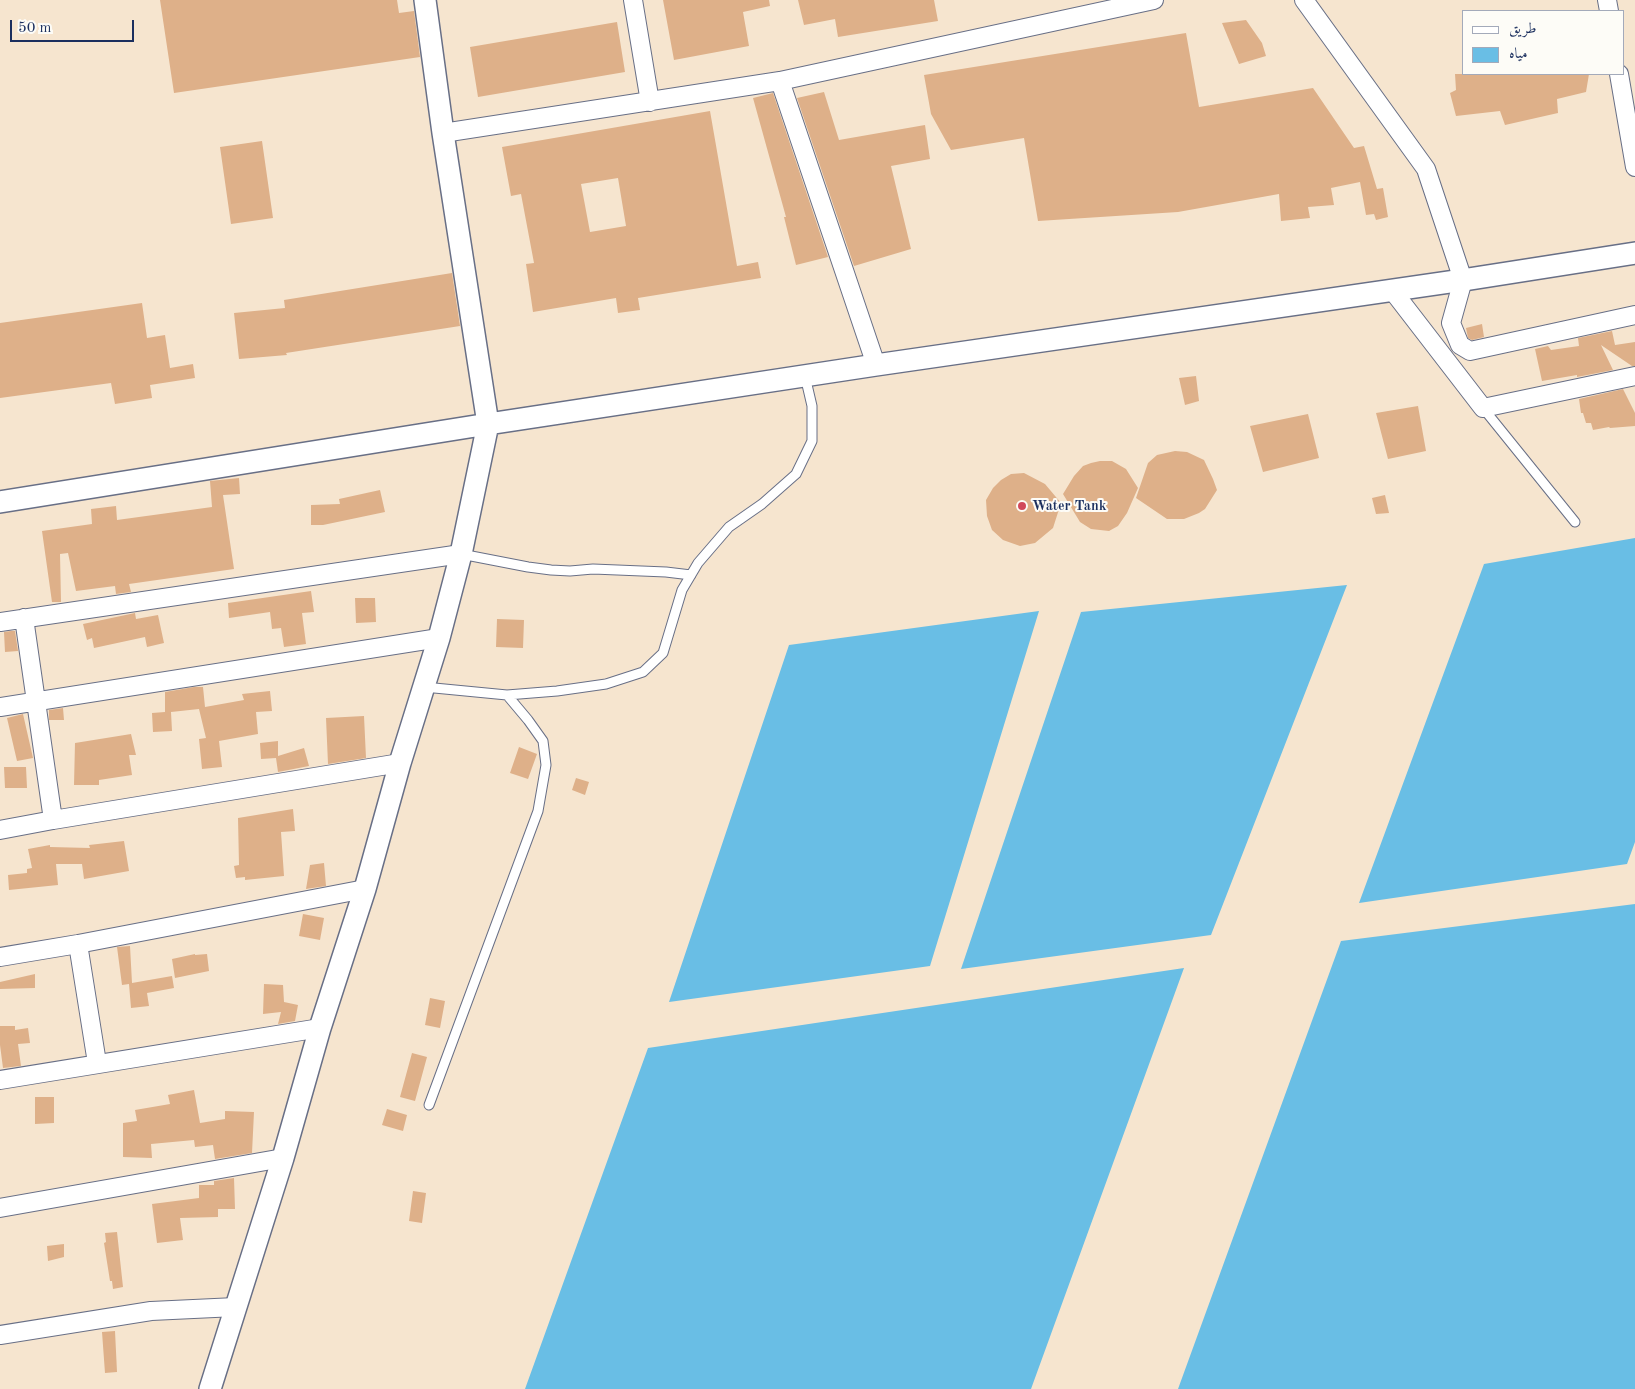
<!DOCTYPE html>
<meta charset="utf-8">
<style>
body{margin:0}
#map{position:relative;width:1635px;height:1389px;overflow:hidden;background:#f6e5cf;font-family:"Old Standard TT",Amiri,serif}
canvas{display:block}
.legend{position:absolute;left:1462px;top:10px;width:162px;height:65px;box-sizing:border-box;background:#fdfcf7;border:1px solid #a3aaba;margin:0;padding:6px 9px;list-style:none;font-size:15px;color:#1b2f5e}
.legend li{display:flex;align-items:center;gap:10px;height:25px}
.legend b{width:25px;border:1px solid #a3aaba}
.scale{position:absolute;left:10px;top:20px;width:124px;height:22px;box-sizing:border-box;border:2px solid #1b2f5e;border-top:0;padding-left:6px;font-size:15px;line-height:18px;white-space:nowrap;color:#1b2f5e;-webkit-text-stroke:4px #fdfcf7;paint-order:stroke}
</style>
<div id="map">
<canvas width="1635" height="1389"></canvas>
<ul class="legend">
<li><b style="height:6px;background:#fff"></b>طريق</li>
<li><b style="height:14px;background:#69bee5"></b>مياه</li>
</ul>
<div class="scale">50 m</div>
</div>
<script>
const context = document.querySelector('canvas').getContext('2d');
context.lineJoin = 'round';
function fill(path, color) { context.fillStyle = color; context.fill(path, 'evenodd'); }
const toPath = rows => new Path2D(rows.map(r => 'M' + r).join(''));
function trace(path, color, width, dash) { context.strokeStyle = color; context.lineWidth = width; context.lineCap = dash ? 'butt' : 'round'; context.setLineDash(dash || []); context.stroke(path); }
function label(font, color, halo, rows, align = 'center') {
  context.font = font + ' "Old Standard TT",serif'; context.lineWidth = 4; context.setLineDash([]); context.textBaseline = 'middle'; context.strokeStyle = halo; context.fillStyle = color; for (const [text, x, y, turn = 0] of rows) {
    context.save(); context.translate(x, y); context.rotate((+turn || 0) * Math.PI / 180); context.textAlign = isNaN(turn) ? turn : align; if (halo) context.strokeText(text, 0, 0); context.fillText(text, 0, 0); context.restore();
  }
}
fill(toPath([
 [1635,538,1635,842,1627,864,1359,903,1484,564],
 [1347,585,1211,935,961,969,1081,612],
 [1039,611,930,966,669,1002,789,645],
 [1635,904,1635,1389,1178,1389,1341,941],
 [1184,968,1031,1389,525,1389,648,1048]
]), '#69bee5');
fill(toPath([
 [160,0,397,0,399,13,414,11,420,57,174,93],
 [663,0,769,0,770,6,743,12,749,46,674,60],
 [798,0,934,0,938,21,838,37,835,19,804,25],
 [1246,20,1262,43,1266,56,1239,64,1222,23],
 [617,22,625,72,478,97,470,47],
 [1186,33,1199,107,1313,88,1354,148,1364,146,1377,189,1383,188,1388,217,1376,220,1374,214,1366,215,1360,182,1331,188,1334,205,1308,207,1310,218,1281,221,1279,194,1178,212,1038,221,1024,138,951,150,931,114,924,75],
 [1455,74,1589,74,1586,92,1557,99,1558,113,1505,125,1500,111,1456,116,1450,93,1456,90],
 [824,92,839,140,925,125,930,159,891,166,911,249,854,266,797,98],
 [773,93,828,257,796,265,784,217,786,217,753,98],
 [710,111,737,266,758,262,761,278,638,298,640,310,618,313,616,298,533,312,526,264,534,263,521,194,511,196,502,147],
 [618,178,626,226,590,232,581,184],
 [262,141,273,218,231,224,220,147],
 [452,273,460,326,286,353,287,355,239,359,234,313,285,308,284,300],
 [142,303,147,338,165,335,170,368,193,364,195,378,150,385,152,398,115,404,111,383,0,398,0,323],
 [1482,324,1484,337,1472,340,1468,338,1466,328],
 [1612,331,1615,345,1635,342,1635,366,1632,366,1601,345,1613,370,1577,377,1577,375,1542,381,1535,349,1548,346,1551,350,1579,346,1578,338],
 [1196,376,1199,401,1185,405,1179,378],
 [1623,389,1635,413,1635,426,1610,428,1609,427,1593,430,1591,423,1586,423,1583,413,1581,413,1579,399],
 [1418,406,1426,451,1388,459,1376,413],
 [1308,414,1319,458,1263,472,1250,426],
 [1175,451,1187,452,1204,460,1213,479,1217,490,1205,509,1199,513,1184,519,1167,519,1136,498,1148,463,1157,455],
 [1100,461,1112,461,1126,469,1138,488,1127,513,1118,526,1109,531,1091,529,1080,522,1063,494,1074,476,1083,466,1091,463],
 [1024,473,1045,484,1061,503,1053,528,1035,543,1020,546,1003,540,992,530,987,516,986,500,993,488,1001,480,1011,474],
 [239,478,240,494,223,495,234,569,129,584,131,592,116,594,115,586,76,591,68,553,60,554,61,602,52,602,42,531,92,524,91,509,116,506,117,520,212,507,210,481],
 [380,490,385,512,323,525,311,525,311,505,340,504,339,499],
 [1385,495,1389,513,1376,514,1372,498],
 [311,591,314,612,302,613,306,644,284,647,281,628,272,629,270,612,229,618,228,603],
 [355,598,375,598,376,622,356,623],
 [135,613,136,619,158,615,164,643,147,647,145,637,94,648,92,638,87,640,83,624],
 [497,619,524,620,523,648,496,647],
 [11,631,15,631,18,651,5,652,4,632],
 [194,687,203,687,205,707,244,700,242,694,270,691,272,711,256,712,258,734,219,741,222,767,202,769,199,739,206,738,199,709,171,712,172,731,153,732,152,713,165,712,165,692],
 [63,708,64,720,49,720,49,710],
 [23,714,33,758,17,761,7,718],
 [364,716,366,758,328,764,326,718],
 [131,734,136,755,129,755,132,775,99,780,99,785,74,785,75,743],
 [278,741,278,756,304,748,309,766,278,772,276,758,261,759,260,743],
 [519,747,537,754,528,779,510,773],
 [4,767,26,767,27,788,5,788],
 [576,778,589,782,585,795,572,790],
 [293,809,295,831,281,832,284,876,245,880,245,877,236,878,234,866,239,865,238,818],
 [124,841,129,871,84,879,82,864,56,864,58,885,9,890,8,875,27,873,27,869,32,868,28,849,50,845,50,847,90,848,89,845],
 [324,863,326,886,306,889,310,865],
 [303,914,324,918,320,940,299,936],
 [130,946,132,983,172,976,174,988,147,993,149,1006,131,1008,129,984,122,985,117,947],
 [195,954,195,955,207,954,209,971,175,978,172,959],
 [35,974,35,988,0,989,0,982],
 [264,984,283,985,284,1002,298,1005,295,1021,278,1024,281,1012,263,1014],
 [430,998,445,1001,440,1028,425,1025],
 [0,1026,15,1026,15,1030,28,1028,30,1043,18,1044,21,1066,3,1068,0,1045],
 [412,1053,427,1057,415,1101,400,1097],
 [194,1090,200,1123,225,1119,225,1111,254,1112,252,1153,215,1159,213,1145,195,1147,194,1140,151,1144,152,1158,123,1157,123,1123,137,1121,135,1110,170,1104,168,1095],
 [35,1097,54,1097,54,1123,35,1124],
 [387,1109,407,1115,403,1131,382,1125],
 [234,1178,235,1209,218,1209,218,1217,180,1218,183,1240,157,1243,152,1204,199,1198,199,1185,214,1185,214,1181],
 [413,1191,426,1193,422,1223,409,1221],
 [117,1232,123,1287,113,1289,112,1281,110,1281,104,1243,106,1242,105,1233],
 [64,1244,64,1257,48,1261,47,1246],
 [115,1331,117,1372,105,1373,102,1332]
]), '#deb089');
const service = toPath([
 [1483,408,1575,522],
 [461,554,528,567,551,570,570,571,593,569,666,572,691,575],
 [424,687,507,695,557,691,606,684,643,672,663,653,682,590,698,563,729,527,762,504,796,474,812,441,812,406,805,376],
 [429,1105,538,811,546,765,543,741,528,720,507,695]
]);
const minor = toPath([
 [633,0,650,102],
 [1304,0,1426,169,1463,280,1451,323,1460,345,1470,351,1635,315],
 [1607,0,1609,11],
 [1619,74,1635,167],
 [780,81,876,365],
 [443,133,780,81,1154,0],
 [1392,290,1483,408,1635,376],
 [24,618,53,820],
 [0,622,461,554],
 [0,707,439,638],
 [0,830,53,820,400,763],
 [78,944,97,1063],
 [0,957,78,944,365,889],
 [0,1080,320,1028],
 [0,1208,283,1158],
 [0,1335,151,1311,236,1307]
]);
const tertiary = toPath([
 [0,502,488,424,876,365,1463,280,1635,253],
 [210,1389,283,1158,320,1028,365,889,400,763,439,638,461,554,488,424,443,133,425,0]
]);
trace(service, '#686f86', 11);
trace(minor, '#686f86', 20);
trace(tertiary, '#686f86', 24);
trace(service, '#fff', 9);
trace(minor, '#fff', 18);
trace(tertiary, '#fff', 21);
for (const [x, y, r, color] of [
 [1022,506,5,"#d1495b"]
]) { const dot = new Path2D(); dot.arc(x, y, r, 0, 2 * Math.PI); context.fillStyle = color; context.fill(dot); trace(dot, '#fdfcf7', 2); }
label('bold 14px', '#1b2f5e', '#fdfcf7', [
 ["Water Tank",1032,506]
], 'left');
</script>
